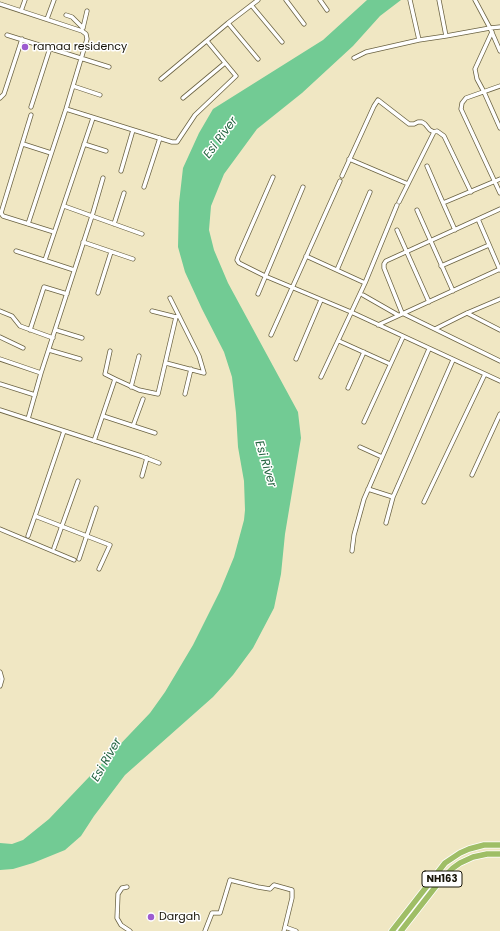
<!DOCTYPE html>
<style>
body{margin:0}
canvas{display:block;background:#f0e7c3}
</style>
<canvas width="500" height="931"></canvas>
<script>
const context = document.querySelector('canvas').getContext('2d');
context.lineJoin = 'round';
function fill(path, color) { context.fillStyle = color; context.fill(path, 'evenodd'); }
const toPath = rows => new Path2D(rows.map(r => 'M' + r).join(''));
function trace(path, color, width, dash) { context.strokeStyle = color; context.lineWidth = width; context.lineCap = dash ? 'butt' : 'round'; context.setLineDash(dash || []); context.stroke(path); }
function label(font, color, halo, rows, align = 'center') {
  context.font = font + ' Poppins,sans-serif'; context.lineWidth = 3; context.setLineDash([]); context.textBaseline = 'middle'; context.strokeStyle = halo; context.fillStyle = color; for (const [text, x, y, turn = 0] of rows) {
    context.save(); context.translate(x, y); context.rotate((+turn || 0) * Math.PI / 180); context.textAlign = isNaN(turn) ? turn : align; if (halo) context.strokeText(text, 0, 0); context.fillText(text, 0, 0); context.restore();
  }
}
fill(toPath([
 [367,0,401,0,380,16,353,46,302,93,257,129,224,174,211,206,209,230,214,250,228,283,298,412,301,438,285,534,281,574,274,608,253,648,233,675,213,697,125,775,94,816,81,836,65,850,33,863,13,869,0,870,0,843,12,844,23,840,49,819,150,713,165,692,193,645,220,591,234,557,244,520,245,510,244,481,238,447,236,413,232,377,224,352,202,309,185,272,178,247,179,203,183,168,199,133,213,109,323,40]
]), '#72cb94');
const minor = toPath([
 [286,0,304,24],
 [320,0,327,10],
 [410,0,419,40,446,36],
 [439,0,446,36,490,28,500,51],
 [475,0,490,28,500,27],
 [0,4,82,31,86,34,87,39,66,109,28,224],
 [252,6,282,42],
 [21,11,25,0],
 [66,15,72,17,83,28],
 [47,19,54,0],
 [228,23,258,59],
 [83,28,87,11],
 [492,32,475,69,477,79,484,92,500,128],
 [7,35,109,67],
 [354,58,366,52,419,40],
 [161,79,228,23,258,0],
 [73,86,100,95],
 [500,86,466,98,462,103,461,109,500,193],
 [0,98,4,94,22,39],
 [183,98,225,63],
 [31,107,50,48],
 [66,109,172,142,177,142,195,115,236,76,207,41],
 [31,115,1,213,3,216,54,232],
 [23,144,51,153],
 [84,144,106,151],
 [349,159,408,184],
 [427,166,443,203],
 [121,171,133,130],
 [342,176,374,106,378,100,409,124,414,124,418,122,422,122,425,124,430,130,434,132],
 [273,177,238,257,237,260,239,263,265,276,351,312,500,381],
 [144,187,160,138],
 [399,202,434,132,437,131,444,136,471,192],
 [64,206,142,234],
 [500,209,386,261,384,264,384,268,402,313,500,361],
 [417,210,453,291],
 [478,219,500,270],
 [114,224,124,193],
 [397,230,429,302],
 [455,230,443,203,500,179],
 [83,242,133,259],
 [16,251,74,270],
 [306,256,365,283],
 [45,260,93,118],
 [441,266,489,245],
 [337,270,370,192],
 [98,293,111,252],
 [258,294,303,187],
 [363,295,398,315],
 [0,311,12,316,20,326,53,338],
 [152,311,176,317,178,316],
 [467,313,500,330],
 [378,325,500,269],
 [435,329,467,313,500,299],
 [30,330,44,287,67,294],
 [56,330,82,338],
 [271,335,340,181],
 [0,337,23,348],
 [339,341,390,364],
 [49,350,80,359],
 [110,351,105,374,115,379],
 [0,359,41,373],
 [296,359,321,300],
 [166,363,204,373,199,356,170,298],
 [321,377,365,283,397,205],
 [0,384,35,395],
 [131,387,139,356],
 [348,388,364,352],
 [185,394,191,369],
 [0,410,141,456,159,463],
 [103,416,155,433],
 [28,419,41,373,92,216,103,178],
 [364,422,403,337],
 [133,426,143,399],
 [64,431,35,516,110,545,99,569],
 [94,441,115,379,139,390,158,394,176,317],
 [360,447,382,457],
 [472,475,500,414],
 [142,476,147,458],
 [368,489,393,497],
 [424,502,485,374],
 [386,523,393,497,453,360],
 [0,529,74,560],
 [28,536,35,516],
 [54,548,78,481],
 [352,551,354,535,364,499,429,349],
 [79,559,96,508],
 [0,672,2,679,0,686],
 [127,887,122,888,118,894,117,918,121,925,130,931],
 [285,927,296,931],
 [205,931,212,913,220,913,230,880,258,887,270,889,274,885,292,890,292,898,284,931]
]);
const trunk = toPath([
 [392,931,445,863,460,853,469,849,484,845,500,845],
 [401,931,440,881,453,868,460,863,473,857,487,854,500,854]
]);
trace(minor, '#6b6343', 5);
trace(trunk, '#fff', 7);
trace(minor, '#fff', 3.5);
trace(trunk, '#9fbe66', 5.5);
for (const [x, y, r, color] of [
 [25,47,4,"#9d5bd0"],
 [151,917,4,"#9d5bd0"]
]) { const dot = new Path2D(); dot.arc(x, y, r, 0, 2 * Math.PI); context.fillStyle = color; context.fill(dot); trace(dot, '#fff', 1.5); }
for (const [x, y, w] of [
 [442,879,40]
]) { const box = new Path2D(); box.roundRect(x - w / 2, y - 8, w, 16, 3); context.fillStyle = '#fff'; context.fill(box); trace(box, '#171407', 1); }
label('bold 10px', '#171407', null, [
 ["NH163",442,879]
]);
label('11px', '#171407', '#fff', [
 ["ramaa residency",33,47],
 ["Dargah",159,917]
], 'left');
label('italic 12px', '#236440', '#fff', [
 ["Esi River",221,138,-53],
 ["Esi River",265,464,73],
 ["Esi River",107,760,-60]
]);
</script>
